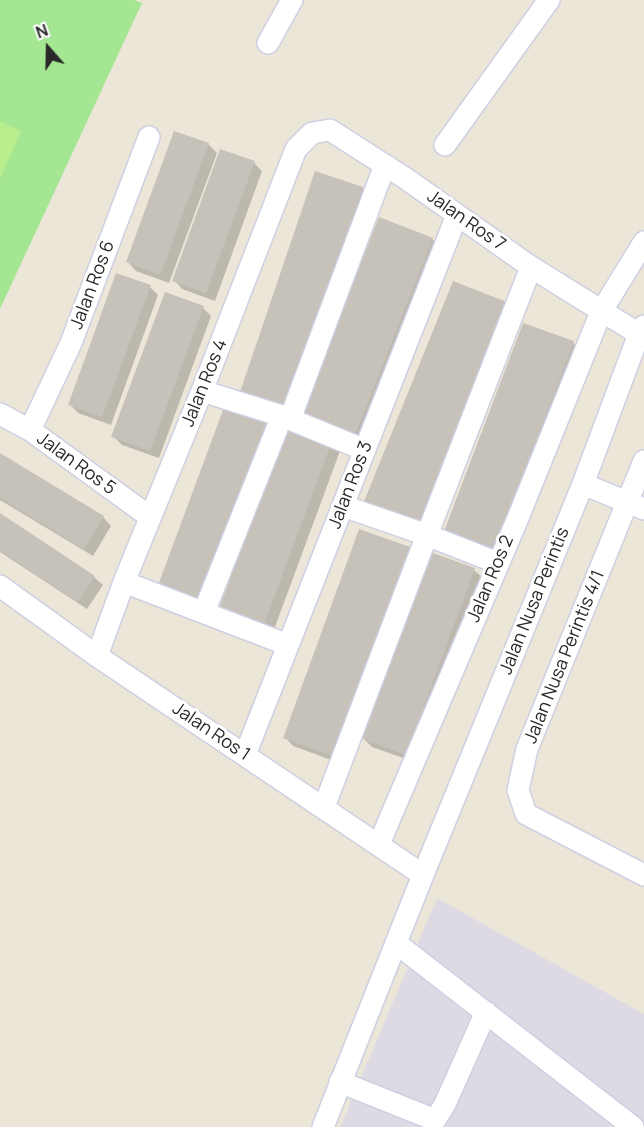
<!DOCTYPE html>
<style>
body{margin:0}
#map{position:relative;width:644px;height:1127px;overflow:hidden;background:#ece6d9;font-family:Manrope,sans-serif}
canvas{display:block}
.north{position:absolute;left:18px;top:18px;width:60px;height:60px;-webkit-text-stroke:4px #fff;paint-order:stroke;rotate:340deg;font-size:16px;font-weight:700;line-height:24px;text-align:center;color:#282828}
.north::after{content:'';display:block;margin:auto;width:21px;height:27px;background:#282828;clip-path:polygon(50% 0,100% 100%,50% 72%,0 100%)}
</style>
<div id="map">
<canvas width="644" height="1127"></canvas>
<div class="north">N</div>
</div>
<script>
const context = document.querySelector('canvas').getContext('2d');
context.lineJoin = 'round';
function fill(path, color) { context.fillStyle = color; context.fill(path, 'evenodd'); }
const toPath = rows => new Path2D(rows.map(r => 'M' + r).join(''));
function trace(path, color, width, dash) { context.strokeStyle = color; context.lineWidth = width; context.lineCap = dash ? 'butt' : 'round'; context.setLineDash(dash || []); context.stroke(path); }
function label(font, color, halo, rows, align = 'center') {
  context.font = font + ' Manrope,sans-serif'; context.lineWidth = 6; context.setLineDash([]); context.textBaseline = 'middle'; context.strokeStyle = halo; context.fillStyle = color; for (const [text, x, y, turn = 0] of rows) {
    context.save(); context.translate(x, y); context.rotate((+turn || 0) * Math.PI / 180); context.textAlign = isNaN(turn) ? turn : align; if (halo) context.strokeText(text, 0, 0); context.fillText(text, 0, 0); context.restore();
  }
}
fill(toPath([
 [437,898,644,1014,644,1127,340,1127]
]), '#dedae3');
fill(toPath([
 [0,0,134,0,142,3,0,309]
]), '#a4e692');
fill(toPath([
 [0,121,21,131,0,179]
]), '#b9ee8c');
fill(toPath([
 [208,144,217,153,169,283,136,271,128,262],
 [254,163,262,171,215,301,182,289,174,280],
 [362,188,371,197,294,421,248,406],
 [432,239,441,248,361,448,309,427],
 [150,287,158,295,111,425,78,413,70,404],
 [203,308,211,316,159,458,122,445,113,436],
 [573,343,582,351,502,561,454,543],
 [288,427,340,451,272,635,229,619],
 [0,455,103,517,111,526,93,556,0,500],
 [0,515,94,577,103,585,87,609,0,552],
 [412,550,345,765,293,746,285,737],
 [474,570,483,578,415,762,372,747,363,738]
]), '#0003');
fill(toPath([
 [174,131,209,143,160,275,126,262],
 [220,149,255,161,206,293,172,281],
 [315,171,363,187,286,413,238,398],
 [379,217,433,238,353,440,299,419],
 [116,273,151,285,102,417,68,405],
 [453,281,512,304,421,527,363,504],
 [165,292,204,306,150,451,111,437],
 [523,323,574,341,494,553,443,534],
 [226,402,271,419,202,605,157,588],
 [287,425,332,441,263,627,218,611],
 [0,453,104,516,84,549,0,498],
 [0,513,95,576,78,602,0,551],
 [359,529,413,548,336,757,283,738],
 [430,552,475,568,406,755,361,738]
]), '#c7c2b9');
const minor = toPath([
 [268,43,292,0],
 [445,145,549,0],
 [202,391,282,416,365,450],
 [0,414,30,430,150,517],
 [290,419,385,165],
 [30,430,71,343,149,137],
 [644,461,527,749,518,790,526,814,644,875],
 [583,484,644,509],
 [343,506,427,535,498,563],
 [124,582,288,645],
 [0,586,97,656,423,875],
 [204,612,282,416],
 [97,656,124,582,202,391,296,149,312,133,330,130,405,178,531,267,639,334],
 [245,755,457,215],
 [324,807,427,535,531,267],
 [379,844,518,518,601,312,644,242],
 [396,943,633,1127],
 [340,1082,435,1120,445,1104,486,1012],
 [323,1127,423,875,583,484,639,334,644,326]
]);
trace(minor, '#cecfe2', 24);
trace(minor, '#fff', 21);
label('18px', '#282828', '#fff', [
 ["Jalan Ros 7",466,221,35],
 ["Jalan Ros 6",93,285,-69],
 ["Jalan Ros 4",205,383,-68],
 ["Jalan Ros 5",76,464,36],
 ["Jalan Ros 3",351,485,-69],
 ["Jalan Ros 2",491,579,-67],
 ["Jalan Nusa Perintis",535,601,-68],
 ["Jalan Nusa Perintis 4/1",565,657,-68],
 ["Jalan Ros 1",211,732,34]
]);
</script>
